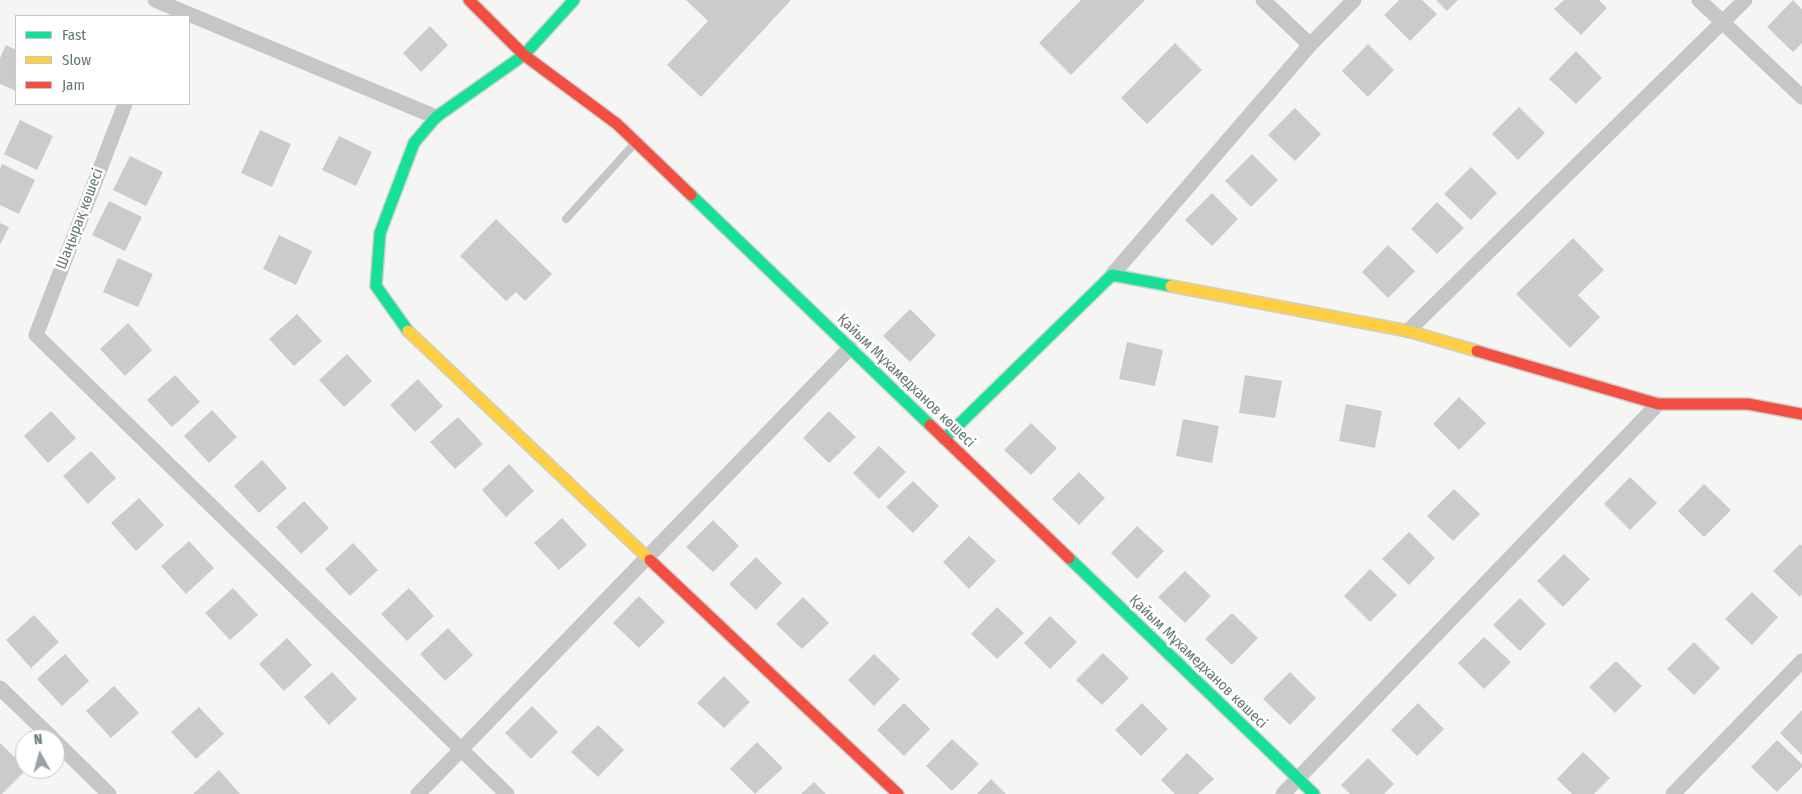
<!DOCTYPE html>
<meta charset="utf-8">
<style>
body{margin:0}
#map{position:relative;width:1802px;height:794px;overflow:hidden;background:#f5f5f4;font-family:"Fira Sans Condensed",sans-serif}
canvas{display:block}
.legend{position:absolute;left:15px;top:15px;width:175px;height:90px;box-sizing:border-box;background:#fff;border:1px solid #c1c9ca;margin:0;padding:6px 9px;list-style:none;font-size:15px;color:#65777a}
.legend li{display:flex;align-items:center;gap:10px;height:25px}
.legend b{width:25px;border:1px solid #c1c9ca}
.north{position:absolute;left:15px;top:729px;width:50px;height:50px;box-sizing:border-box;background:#fff;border:1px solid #c1c9ca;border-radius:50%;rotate:353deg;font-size:14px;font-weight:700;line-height:20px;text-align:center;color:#65777a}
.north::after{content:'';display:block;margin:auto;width:18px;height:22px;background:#97a3a5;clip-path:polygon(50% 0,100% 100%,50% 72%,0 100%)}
</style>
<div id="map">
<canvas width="1802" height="794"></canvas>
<ul class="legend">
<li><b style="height:6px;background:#16e098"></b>Fast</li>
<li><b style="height:6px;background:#ffcf43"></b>Slow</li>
<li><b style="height:6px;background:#f24e42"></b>Jam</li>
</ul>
<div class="north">N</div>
</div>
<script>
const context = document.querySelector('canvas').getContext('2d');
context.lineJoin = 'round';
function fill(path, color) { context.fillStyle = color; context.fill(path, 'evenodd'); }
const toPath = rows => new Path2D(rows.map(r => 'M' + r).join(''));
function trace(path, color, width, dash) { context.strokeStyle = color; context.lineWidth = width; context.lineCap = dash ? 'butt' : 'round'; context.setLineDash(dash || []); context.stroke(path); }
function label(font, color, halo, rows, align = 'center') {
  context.font = font + ' "Fira Sans Condensed",sans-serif'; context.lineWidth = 5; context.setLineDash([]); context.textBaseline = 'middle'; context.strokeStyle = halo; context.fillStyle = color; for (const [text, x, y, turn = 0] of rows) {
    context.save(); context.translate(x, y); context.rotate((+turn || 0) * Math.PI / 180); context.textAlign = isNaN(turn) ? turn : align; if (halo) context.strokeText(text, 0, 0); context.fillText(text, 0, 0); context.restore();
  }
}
fill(toPath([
 [686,0,791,0,701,97,667,65,708,21],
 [1081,0,1145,0,1071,75,1039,43],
 [1399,0,1422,0,1437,14,1410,41,1384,15],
 [1436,0,1458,0,1447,11],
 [1564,0,1599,0,1607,8,1581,35,1554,9],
 [1793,0,1802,9,1802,43,1793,52,1767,27],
 [430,26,448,45,421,72,403,53],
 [1175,43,1202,70,1147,124,1121,98],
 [1368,44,1394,70,1368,97,1342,71],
 [6,45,16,50,16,91,0,84,0,58],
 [1576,51,1602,78,1576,104,1549,79],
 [1519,107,1545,133,1518,160,1492,134],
 [1295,108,1321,134,1295,161,1268,135],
 [20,120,53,136,37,170,4,154],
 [260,130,291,144,272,187,241,173],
 [339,136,372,152,356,186,322,170],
 [1252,154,1278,180,1251,207,1225,181],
 [130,156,163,172,146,206,113,190],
 [2,164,35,180,19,214,0,205,0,169],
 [1471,167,1497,193,1471,220,1444,194],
 [1212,193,1238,219,1212,246,1185,220],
 [109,201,142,217,125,251,92,235],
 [1437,202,1464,228,1437,254,1411,229],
 [496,219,552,274,525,301,516,292,506,301,460,256],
 [0,223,9,227,0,245],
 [279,235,312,251,296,285,263,269],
 [1573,238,1604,270,1578,295,1600,317,1570,348,1516,294],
 [1388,245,1415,271,1388,298,1362,272],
 [118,258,153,274,138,307,103,292],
 [910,309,936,335,910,362,883,336],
 [297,314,322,341,294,366,269,339],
 [128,323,152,350,125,376,100,349],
 [1127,342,1163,350,1155,386,1119,379],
 [347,354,372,381,344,407,319,380],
 [175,375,200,402,172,427,147,400],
 [1245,375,1282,381,1275,418,1239,413],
 [418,379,443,406,415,432,390,405],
 [1459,397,1486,423,1459,450,1433,424],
 [1346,404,1382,411,1375,448,1339,441],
 [212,410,237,437,209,463,184,436],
 [51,411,76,438,48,463,24,436],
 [829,411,856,437,829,463,803,438],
 [458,417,483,444,455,469,430,442],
 [1183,419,1219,426,1212,463,1176,456],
 [1031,423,1057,448,1031,475,1004,450],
 [879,446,906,472,879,499,853,473],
 [91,451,116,478,88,504,63,476],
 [262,460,287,488,259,513,234,486],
 [509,464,534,491,506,517,482,490],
 [1079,472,1105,498,1079,525,1052,499],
 [1630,477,1657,503,1630,530,1604,504],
 [913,481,939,506,913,533,886,507],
 [1704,484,1731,510,1704,537,1678,511],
 [1454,489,1480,514,1453,541,1427,516],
 [139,498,164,525,136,551,111,523],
 [304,501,329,528,301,554,276,527],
 [562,518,587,545,559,570,534,543],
 [713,520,739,546,713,572,686,547],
 [1137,526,1164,551,1137,579,1111,553],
 [1409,532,1435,558,1409,585,1382,559],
 [969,536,996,561,969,589,943,562],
 [189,541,214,568,186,594,161,566],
 [353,543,378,570,350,596,325,569],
 [1800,544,1802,546,1802,594,1800,597,1773,571],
 [1564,554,1590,579,1563,607,1537,581],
 [756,557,782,583,756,610,729,584],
 [1370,569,1397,595,1370,622,1344,596],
 [1185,571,1211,596,1185,623,1158,597],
 [233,588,258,615,230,640,205,613],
 [409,588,434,616,407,641,381,614],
 [1752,592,1778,617,1752,645,1725,619],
 [639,596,665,622,639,648,613,623],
 [803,597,829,623,802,649,776,624],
 [1520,598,1546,624,1520,651,1493,625],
 [997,607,1024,633,997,659,971,634],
 [1232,613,1258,638,1232,665,1205,639],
 [34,615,59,642,31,668,6,640],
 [1050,616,1077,642,1050,669,1024,643],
 [448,628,473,655,445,681,420,654],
 [1484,637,1511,662,1484,689,1458,663],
 [287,638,312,665,284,691,259,664],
 [1694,642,1720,668,1694,695,1667,669],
 [1103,653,1129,678,1102,705,1076,680],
 [65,654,89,681,62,706,37,679],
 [874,654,900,679,874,706,848,680],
 [1616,661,1642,686,1615,713,1589,687],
 [332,672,357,699,329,725,304,697],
 [1290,672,1316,698,1290,725,1263,699],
 [724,676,750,702,724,728,697,703],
 [114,686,139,713,111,738,86,711],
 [904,703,930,729,904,756,877,730],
 [1142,703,1168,729,1141,756,1115,730],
 [1418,703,1444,729,1417,756,1391,730],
 [532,706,558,732,531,759,505,733],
 [199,707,224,734,196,759,171,732],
 [1802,710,1802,755,1780,733],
 [598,725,624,750,598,777,571,752],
 [952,739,979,764,952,791,926,766],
 [1777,740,1802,764,1802,767,1777,792,1751,767],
 [757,742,783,768,755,794,730,769],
 [0,743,27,769,2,794,0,794],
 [1583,752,1610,778,1594,794,1572,794,1557,779],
 [1187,753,1214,779,1198,794,1175,794,1161,780],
 [1368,758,1394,784,1384,794,1350,794,1341,785],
 [219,770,240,794,193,794],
 [991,779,1006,794,977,794],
 [814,782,826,794,801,794]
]), '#cacccc');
const fast = toPath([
 [691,195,930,425],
 [408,331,376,286,380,233,414,143,436,117,524,55,574,0],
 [944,439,1112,275,1171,286],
 [1069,558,1314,794]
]);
const slow = toPath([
 [1171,286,1408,331,1477,351],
 [408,331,650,560]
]);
const jam = toPath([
 [469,0,524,55,617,124,691,195],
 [1477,351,1658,404,1748,404,1802,414],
 [930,425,1069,558],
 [650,560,898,794]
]);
trace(fast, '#ced0d0', 14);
trace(slow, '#ced0d0', 14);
trace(jam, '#ced0d0', 14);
trace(toPath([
 [566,219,635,143]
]), '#c5c6c6', 8);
trace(toPath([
 [155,0,436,117],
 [1263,0,1310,45],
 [1699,0,1802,97],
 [125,104,36,335,507,794],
 [1112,275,1310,45,1354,0],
 [1408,331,1745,0],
 [0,688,53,739],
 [55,741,109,794],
 [418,794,850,348],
 [1283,794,1658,404],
 [1673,794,1802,661]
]), '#c5c6c6', 15);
trace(fast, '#16e098', 11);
trace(slow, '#ffcf43', 11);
trace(jam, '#f24e42', 11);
label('15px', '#65777a', '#fff', [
 ["Шаңырақ көшесі",80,219,-69],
 ["Қайым Мұхамедханов көшесі",906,381,44],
 ["Қайым Мұхамедханов көшесі",1198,662,44]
]);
</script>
